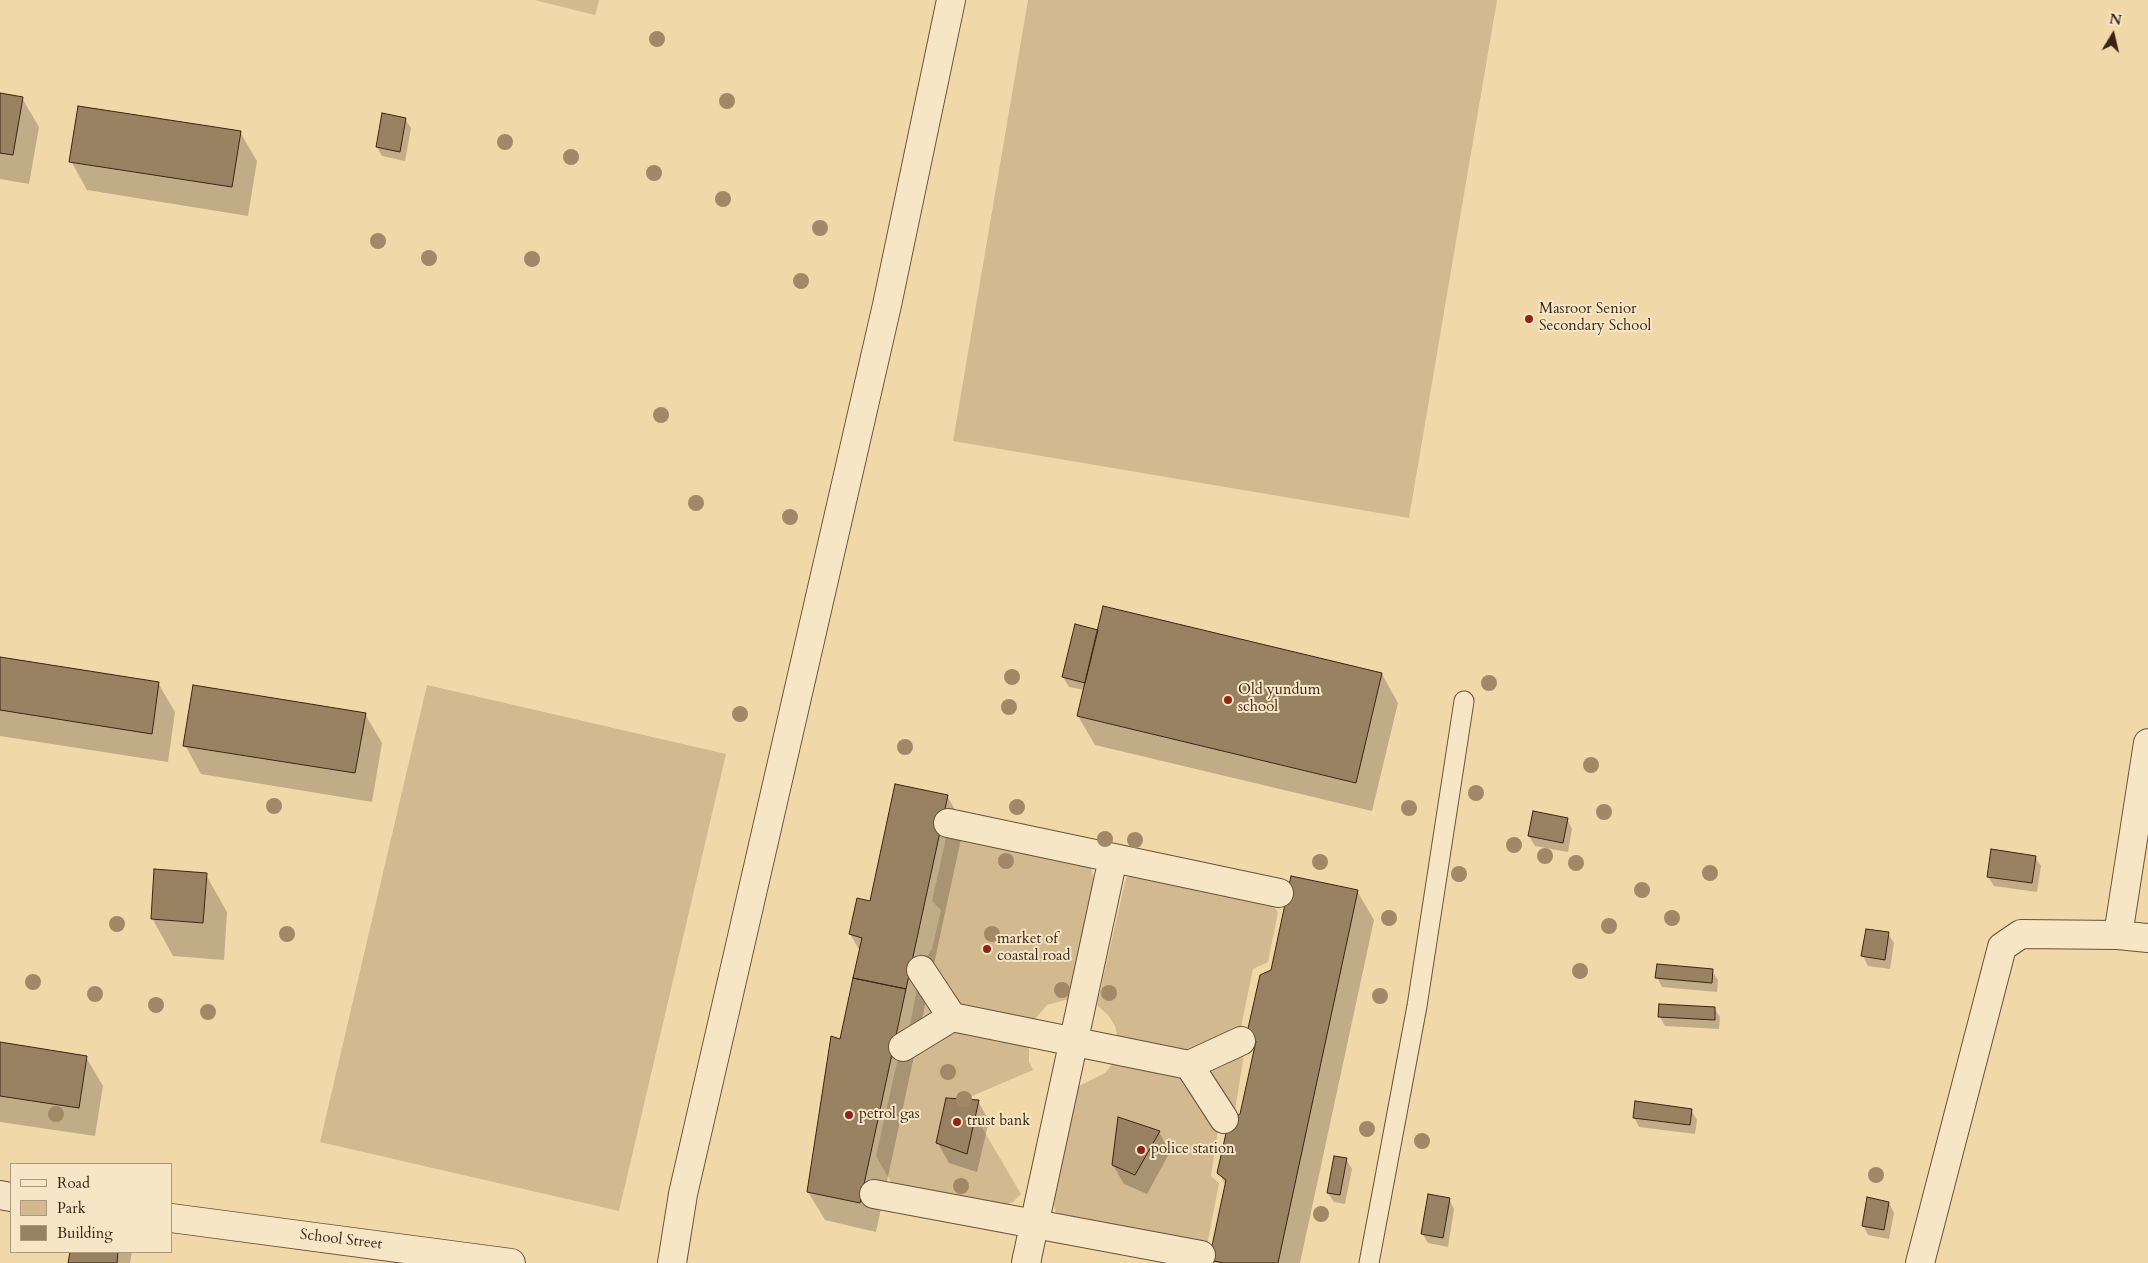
<!DOCTYPE html>
<style>
body{margin:0}
#map{position:relative;width:2148px;height:1263px;overflow:hidden;background:#f1d8a8;font-family:Cardo,serif}
canvas{display:block}
.legend{position:absolute;left:10px;top:1163px;width:162px;height:90px;box-sizing:border-box;background:#f6e6c6;border:1px solid #ab9880;margin:0;padding:6px 9px;list-style:none;font-size:15px;color:#3a2416}
.legend li{display:flex;align-items:center;gap:10px;height:25px}
.legend b{width:25px;border:1px solid #ab9880}
.north{position:absolute;left:2088px;top:10px;width:50px;height:50px;-webkit-text-stroke:4px #f6e6c6;paint-order:stroke;rotate:9deg;font-size:14px;font-weight:700;line-height:20px;text-align:center;color:#3a2416}
.north::after{content:'';display:block;margin:auto;width:18px;height:22px;background:#3a2416;clip-path:polygon(50% 0,100% 100%,50% 72%,0 100%)}
</style>
<div id="map">
<canvas width="2148" height="1263"></canvas>
<ul class="legend">
<li><b style="height:6px;background:#f6e6c6"></b>Road</li>
<li><b style="height:14px;background:#d2b98f"></b>Park</li>
<li><b style="height:14px;background:#998262"></b>Building</li>
</ul>
<div class="north">N</div>
</div>
<script>
const context = document.querySelector('canvas').getContext('2d');
context.lineJoin = 'round';
function fill(path, color) { context.fillStyle = color; context.fill(path, 'evenodd'); }
const toPath = rows => new Path2D(rows.map(r => 'M' + r).join(''));
function trace(path, color, width, dash) { context.strokeStyle = color; context.lineWidth = width; context.lineCap = dash ? 'butt' : 'round'; context.setLineDash(dash || []); context.stroke(path); }
function label(font, color, halo, rows, align = 'center') {
  context.font = font + ' Cardo,serif'; context.lineWidth = 4; context.setLineDash([]); context.textBaseline = 'middle'; context.strokeStyle = halo; context.fillStyle = color; for (const [text, x, y, turn = 0] of rows) {
    context.save(); context.translate(x, y); context.rotate((+turn || 0) * Math.PI / 180); context.textAlign = isNaN(turn) ? turn : align; if (halo) context.strokeText(text, 0, 0); context.fillText(text, 0, 0); context.restore();
  }
}
fill(toPath([
 [535,0,599,0,595,15],
 [1028,0,1497,0,1409,518,953,441],
 [427,685,726,754,619,1211,320,1142],
 [947,833,1081,861,1091,868,1095,884,1069,999,1047,1005,1035,1019,962,1007,925,959,932,949,941,910,932,901],
 [1129,873,1270,902,1278,912,1268,962,1253,969,1240,1032,1191,1056,1118,1040,1115,1026,1109,1016,1097,1005,1125,882],
 [919,978,945,1013,908,1034,914,1004],
 [955,1029,1029,1043,1029,1062,1033,1070,965,1099,1021,1194,1013,1202,1003,1206,892,1184,876,1156,897,1062],
 [1245,1048,1235,1110,1226,1116,1202,1067],
 [1113,1063,1189,1079,1218,1130,1211,1176,1219,1183,1207,1245,1056,1213,1052,1199,1077,1087,1105,1073]
]), '#d2b98f');
fill(toPath([
 [0,94,22,98,39,127,29,184,0,179],
 [405,119,411,128,405,161,382,156,377,147],
 [240,132,257,161,248,216,87,190,71,161],
 [1099,632,1382,674,1398,703,1372,811,1095,745,1078,716,1084,690,1069,687,1063,677],
 [0,659,158,683,175,712,168,762,0,736],
 [365,714,382,743,372,802,201,774,185,745],
 [947,796,964,825,876,1232,825,1220,808,1192,860,951,850,934],
 [1567,819,1572,829,1568,852,1535,846,1529,836],
 [2035,857,2041,866,2037,892,1994,886,1988,877],
 [206,875,227,912,224,960,173,956,152,918],
 [1357,891,1374,920,1300,1263,1212,1263,1210,1260,1226,1186,1219,1173,1242,1115,1256,1047,1248,1033,1272,971],
 [1888,934,1894,943,1890,969,1868,966,1863,956],
 [1712,971,1718,980,1717,992,1662,987,1657,977],
 [1714,1008,1720,1017,1719,1029,1665,1026,1660,1017],
 [0,1044,86,1057,103,1086,95,1136,0,1122],
 [978,1101,989,1121,977,1172,949,1163,938,1143],
 [1691,1110,1697,1120,1695,1134,1639,1127,1634,1117],
 [1159,1132,1170,1152,1147,1194,1124,1184,1113,1165],
 [1346,1159,1352,1169,1345,1204,1334,1202,1328,1193],
 [1449,1199,1454,1209,1448,1247,1428,1243,1422,1233],
 [1889,1203,1894,1213,1889,1239,1868,1235,1863,1225],
 [71,1252,132,1252,130,1263,69,1263]
]), '#0003');
const building = toPath([
 [0,93,23,97,13,155,0,153,0,93],
 [78,106,241,131,232,187,69,162,78,106],
 [382,113,406,118,400,152,376,147,382,113],
 [1103,606,1382,673,1356,783,1077,716,1103,606],
 [1075,624,1098,630,1085,683,1062,677,1075,624],
 [0,657,159,682,152,734,0,710,0,657],
 [193,685,366,713,355,773,183,746,193,685],
 [895,784,948,795,906,989,853,978,862,938,849,934,857,898,870,901,895,784],
 [1533,811,1568,818,1563,843,1528,836,1533,811],
 [1991,849,2036,856,2032,883,1987,877,1991,849],
 [154,869,207,873,203,923,151,919,154,869],
 [1291,876,1358,890,1278,1263,1224,1263,1209,1260,1226,1180,1217,1173,1229,1120,1240,1114,1256,1041,1247,1033,1260,975,1271,970,1291,876],
 [1866,929,1889,932,1885,960,1861,956,1866,929],
 [1657,964,1713,969,1712,983,1655,978,1657,964],
 [853,978,906,989,860,1203,807,1192,831,1036,840,1039,853,978],
 [1659,1004,1715,1007,1715,1020,1658,1017,1659,1004],
 [0,1042,87,1056,79,1108,0,1096,0,1042],
 [946,1098,979,1100,967,1154,936,1143,946,1098],
 [1635,1101,1692,1109,1690,1125,1633,1118,1635,1101],
 [1118,1117,1160,1131,1135,1175,1112,1165,1118,1117],
 [1334,1156,1347,1158,1340,1195,1327,1193,1334,1156],
 [1428,1194,1450,1198,1443,1238,1421,1234,1428,1194],
 [1867,1197,1889,1202,1884,1230,1862,1226,1867,1197],
 [70,1252,118,1252,117,1263,68,1263,70,1252]
]);
fill(building, '#998262');
trace(building, '#3a2416', 1);
const service = toPath([
 [1369,1263,1417,1006,1464,701]
]);
const pedestrian = toPath([
 [948,823,1279,893],
 [921,970,952,1017,1189,1065,1241,1041],
 [903,1047,952,1017],
 [1189,1065,1224,1119],
 [874,1194,1201,1255],
 [1027,1258,1113,858]
]);
const minor = toPath([
 [2118,935,2148,743],
 [0,1195,11,1197],
 [171,1218,511,1263],
 [672,1263,683,1194,887,305,951,0],
 [1026,1263,1027,1258],
 [1920,1263,2002,947,2021,934,2118,935,2148,938]
]);
trace(service, '#68513a', 21);
trace(pedestrian, '#68513a', 30);
trace(minor, '#68513a', 30);
trace(service, '#f6e6c6', 19);
trace(pedestrian, '#f6e6c6', 28);
trace(minor, '#f6e6c6', 28);
context.fillStyle = '#a18968';
for (const [x, y] of [
 [657,39],
 [727,101],
 [505,142],
 [571,157],
 [654,173],
 [723,199],
 [820,228],
 [378,241],
 [429,258],
 [532,259],
 [801,281],
 [661,415],
 [696,503],
 [790,517],
 [1012,677],
 [1489,683],
 [1009,707],
 [740,714],
 [905,747],
 [1591,765],
 [1476,793],
 [274,806],
 [1017,807],
 [1409,808],
 [1604,812],
 [1105,839],
 [1135,840],
 [1514,845],
 [1545,856],
 [1006,861],
 [1320,862],
 [1576,863],
 [1710,873],
 [1459,874],
 [1642,890],
 [1389,918],
 [1672,918],
 [117,924],
 [1609,926],
 [287,934],
 [992,934],
 [1580,971],
 [33,982],
 [1062,990],
 [1109,993],
 [95,994],
 [1380,996],
 [156,1005],
 [208,1012],
 [948,1072],
 [964,1099],
 [56,1114],
 [1367,1129],
 [1422,1141],
 [1876,1175],
 [961,1186],
 [1321,1214]
]) { context.beginPath(); context.arc(x, y, 8, 0, 2 * Math.PI); context.fill(); }
for (const [x, y, r, color] of [
 [1529,319,5,"#8f2418"],
 [1228,700,5,"#8f2418"],
 [987,949,5,"#8f2418"],
 [849,1115,5,"#8f2418"],
 [957,1122,5,"#8f2418"],
 [1141,1150,5,"#8f2418"]
]) { const dot = new Path2D(); dot.arc(x, y, r, 0, 2 * Math.PI); context.fillStyle = color; context.fill(dot); trace(dot, '#f6e6c6', 2); }
label('15px', '#3a2416', '#f6e6c6', [
 ["Masroor Senior",1539,310],
 ["Secondary School",1539,327],
 ["Old yundum",1238,691],
 ["school",1238,708],
 ["market of",997,940],
 ["coastal road",997,957],
 ["petrol gas",859,1115],
 ["trust bank",967,1122],
 ["police station",1151,1150]
], 'left');
label('15px', '#3a2416', '#f6e6c6', [
 ["School Street",341,1240,7]
]);
</script>
